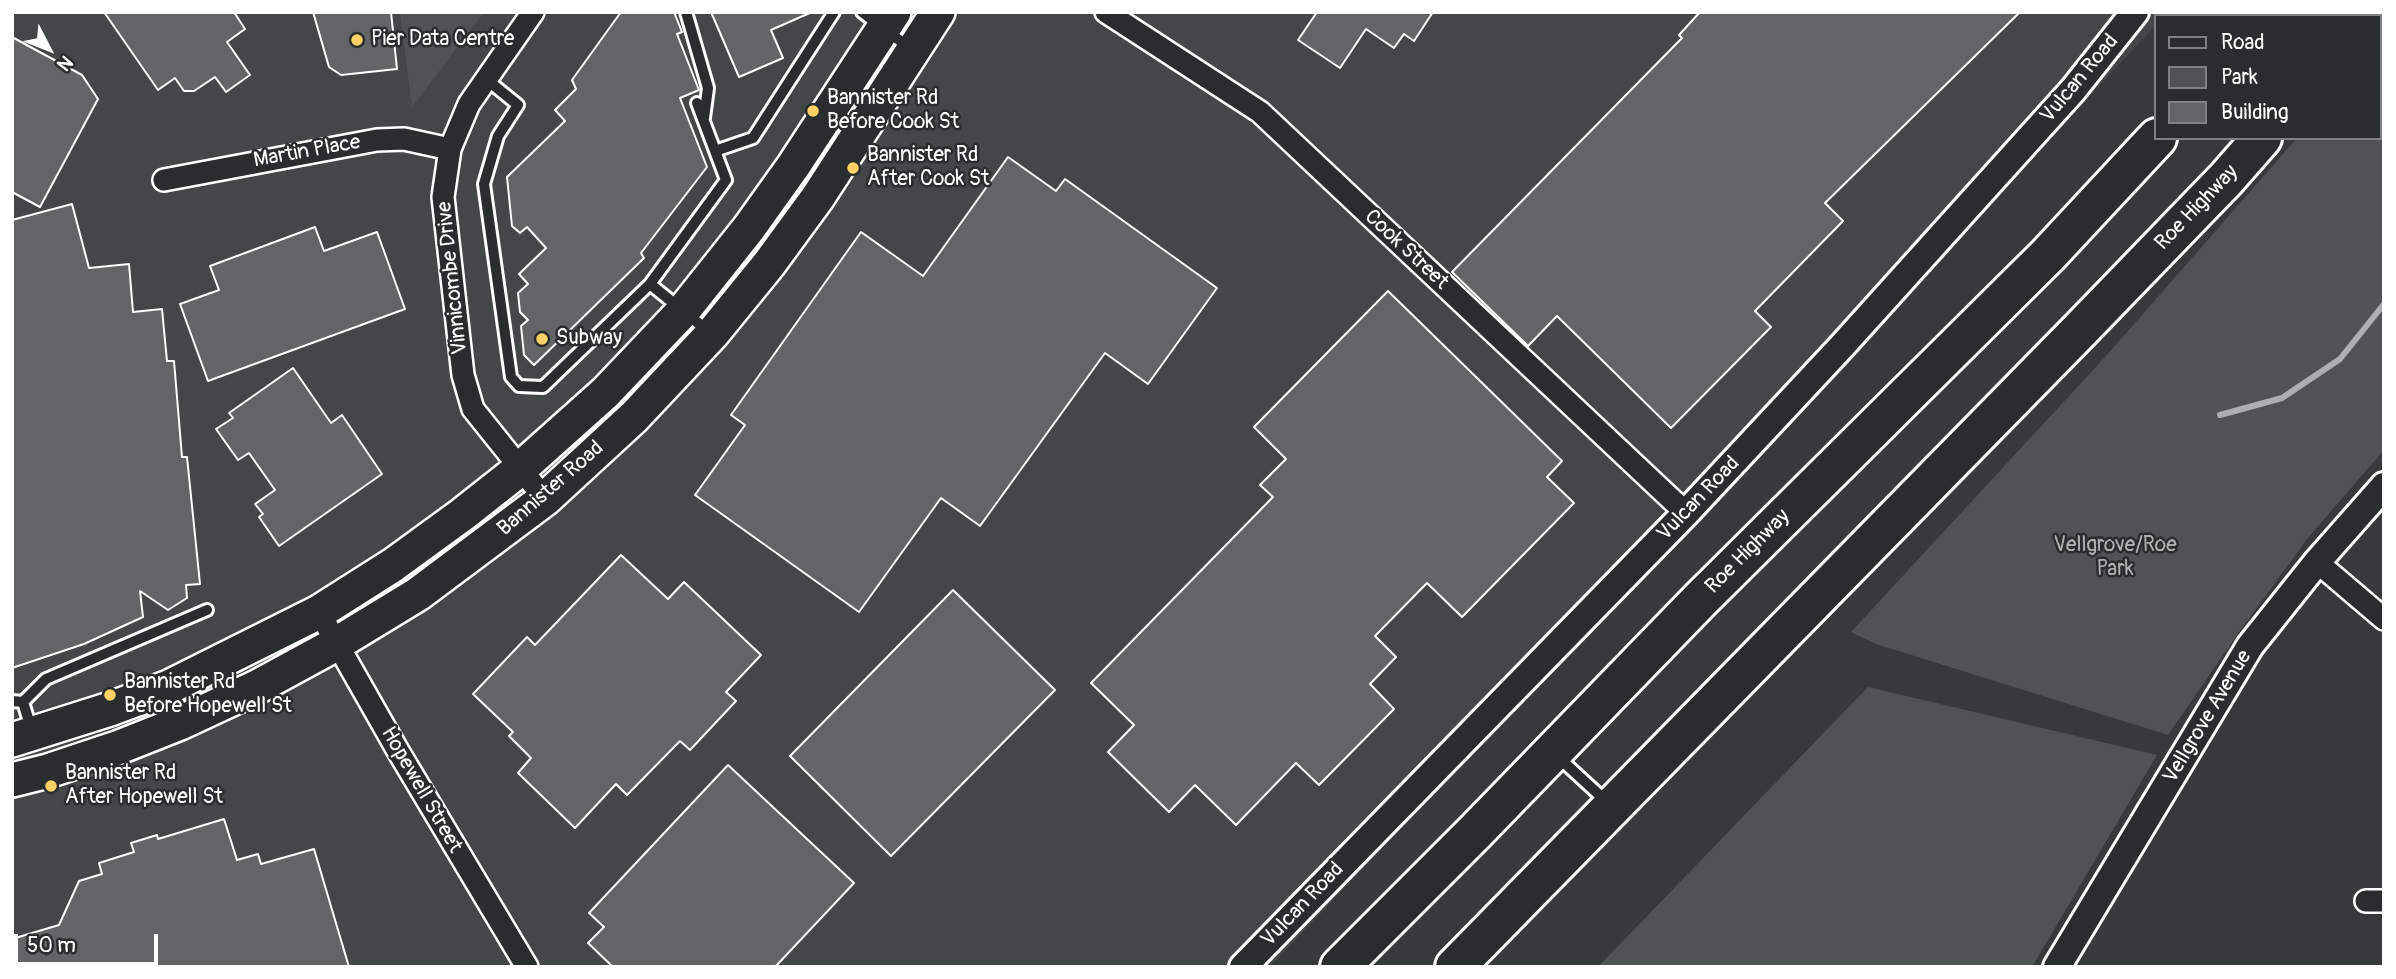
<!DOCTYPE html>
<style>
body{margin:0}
#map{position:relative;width:2396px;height:979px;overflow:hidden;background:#373a3b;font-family:Pangolin,sans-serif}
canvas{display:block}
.frame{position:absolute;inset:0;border:14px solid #fff;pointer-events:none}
.legend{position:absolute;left:2154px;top:14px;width:228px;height:126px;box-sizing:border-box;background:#2a2d2e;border:2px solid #7f8182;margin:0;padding:9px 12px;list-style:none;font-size:21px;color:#fff}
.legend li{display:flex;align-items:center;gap:14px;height:35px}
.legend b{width:35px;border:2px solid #7f8182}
.north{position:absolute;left:14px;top:14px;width:70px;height:70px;-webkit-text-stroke:5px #2a2d2e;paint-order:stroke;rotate:132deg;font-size:19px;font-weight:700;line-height:28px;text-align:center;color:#fff}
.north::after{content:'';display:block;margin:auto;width:24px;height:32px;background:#fff;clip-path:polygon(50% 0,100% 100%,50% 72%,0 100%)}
.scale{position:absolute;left:14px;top:934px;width:144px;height:32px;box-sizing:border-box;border:4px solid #fff;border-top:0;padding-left:9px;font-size:21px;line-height:24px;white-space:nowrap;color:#fff;-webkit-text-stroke:5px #2a2d2e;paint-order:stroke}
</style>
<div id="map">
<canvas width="2396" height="979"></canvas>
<div class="frame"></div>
<ul class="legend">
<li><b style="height:9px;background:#2a2d2e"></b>Road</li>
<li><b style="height:19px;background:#505354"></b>Park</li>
<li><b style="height:19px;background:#636465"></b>Building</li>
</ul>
<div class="north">N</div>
<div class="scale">50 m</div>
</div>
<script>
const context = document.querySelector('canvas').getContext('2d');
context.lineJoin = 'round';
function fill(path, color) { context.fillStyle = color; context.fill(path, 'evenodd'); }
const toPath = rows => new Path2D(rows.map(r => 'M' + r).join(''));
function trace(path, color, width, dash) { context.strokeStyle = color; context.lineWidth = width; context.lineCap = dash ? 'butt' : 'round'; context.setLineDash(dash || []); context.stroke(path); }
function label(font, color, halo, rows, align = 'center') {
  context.font = font + ' Pangolin,sans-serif'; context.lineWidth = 5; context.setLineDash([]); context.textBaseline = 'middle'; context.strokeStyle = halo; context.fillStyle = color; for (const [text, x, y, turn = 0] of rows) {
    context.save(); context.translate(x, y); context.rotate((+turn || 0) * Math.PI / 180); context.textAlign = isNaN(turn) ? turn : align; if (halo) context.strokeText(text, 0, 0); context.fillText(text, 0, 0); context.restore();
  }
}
fill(toPath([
 [12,12,2169,12,2165,16,2156,16,2156,25,1270,967,12,967]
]), '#444748');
fill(toPath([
 [400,12,484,12,412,107],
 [2384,39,2384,450,2307,539,2237,635,2168,735,1876,644,1851,632,2106,356,2297,138,2380,138,2380,43],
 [1868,687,2157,755,2032,967,1598,967]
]), '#505354');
trace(toPath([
 [2220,415,2282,398,2340,359,2384,304]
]), '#adaeaf', 6);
const building = toPath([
 [104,12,234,12,245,29,227,42,250,75,226,92,215,77,194,91,184,91,175,78,158,90,104,12],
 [313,12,391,12,397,69,341,75,329,67,313,12],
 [621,12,674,12,682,32,677,34,699,90,680,98,707,167,641,253,644,258,534,365,524,355,521,326,528,320,520,312,518,293,528,284,519,274,546,248,527,227,520,233,512,226,507,177,565,121,555,110,576,89,572,80,621,12],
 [711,12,812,12,771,30,783,58,739,77,711,12],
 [1317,12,1433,12,1414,41,1404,34,1394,48,1366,29,1340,68,1298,40,1317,12],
 [1700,12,2020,12,1825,203,1843,221,1755,311,1771,327,1671,428,1557,316,1528,346,1452,272,1682,38,1679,35,1700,12],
 [12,37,82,75,98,99,40,207,12,192,12,37],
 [1008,157,1056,191,1065,179,1217,288,1148,384,1105,353,980,526,941,498,859,612,695,495,745,425,731,415,861,232,923,276,1008,157],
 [72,204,89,268,129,264,133,312,162,309,167,361,174,361,182,457,187,457,200,584,186,585,187,598,168,610,140,591,143,617,84,644,12,668,12,220,72,204],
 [315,227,324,251,377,232,405,309,208,381,180,304,219,290,210,266,315,227],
 [1388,291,1562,461,1547,477,1574,503,1462,617,1427,583,1375,636,1396,657,1370,684,1394,709,1319,785,1296,763,1236,825,1195,785,1169,812,1108,752,1134,725,1091,683,1273,497,1260,485,1286,459,1254,427,1388,291],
 [293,368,331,423,342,415,382,474,279,546,259,517,263,514,255,504,275,490,249,453,238,460,216,429,233,418,229,413,293,368],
 [621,555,668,599,684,582,761,655,726,692,736,701,690,750,680,741,627,795,616,784,575,828,518,773,531,758,509,736,513,732,473,694,527,637,535,645,621,555],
 [953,590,1055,690,891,856,790,756,953,590],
 [728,765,854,883,775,967,613,967,588,943,604,927,589,913,728,765],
 [224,819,237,860,258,854,261,864,314,849,349,967,12,967,12,939,59,925,79,881,102,874,99,863,134,852,131,843,157,835,158,839,224,819]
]);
fill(building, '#636465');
trace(building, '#fff', 2);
const service = toPath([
 [686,12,708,88,704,118],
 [862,12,911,49],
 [486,79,518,105,498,136,484,184,511,377,519,386,543,387,650,284,708,331],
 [715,151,753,138,834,12],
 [650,284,726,180,697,103],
 [12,701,23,702,31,728],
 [23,702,46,679,207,610],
 [1557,756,1607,802]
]);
const minor = toPath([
 [533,12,469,104,450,149,443,197,463,375,473,409,545,499],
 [1106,12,1260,112,1686,513],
 [164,180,377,140,404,139,450,149],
 [2317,562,2384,619],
 [319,612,398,751,527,967],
 [2366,901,2384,901]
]);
const tertiary = toPath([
 [1243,967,1686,513,1842,346,2073,90,2135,12],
 [2057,967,2250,646,2317,562,2384,486]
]);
const primary = toPath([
 [12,740,110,709,169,687,319,612,393,565,463,514,520,469,605,393,683,311,749,228,794,165,894,12],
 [12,780,48,771,117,748,180,723,257,687,336,644,418,594,545,499,634,417,712,334,769,264,818,197,938,12]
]);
const motorway = toPath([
 [2266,16,2269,12],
 [2370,16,2373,12],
 [1340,967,1475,832,1701,599,2048,255,2157,138],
 [1455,967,2081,329,2226,179,2262,138]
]);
trace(service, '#fff', 16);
trace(minor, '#fff', 26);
trace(tertiary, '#fff', 32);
trace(primary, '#fff', 38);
trace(motorway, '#fff', 44);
trace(service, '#2a2d2e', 10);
trace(minor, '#2a2d2e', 21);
trace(tertiary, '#2a2d2e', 26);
trace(primary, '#2a2d2e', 33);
trace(motorway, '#2a2d2e', 38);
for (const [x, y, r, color] of [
 [357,40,7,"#ffd166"],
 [813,111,7,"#ffd166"],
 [853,168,7,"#ffd166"],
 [542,339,7,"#ffd166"],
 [110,695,7,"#ffd166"],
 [51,786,7,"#ffd166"]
]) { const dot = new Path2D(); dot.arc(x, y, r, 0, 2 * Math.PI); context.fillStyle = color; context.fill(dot); trace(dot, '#2a2d2e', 2.5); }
label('21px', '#fff', '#2a2d2e', [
 ["Pier Data Centre",371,40],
 ["Bannister Rd",827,99],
 ["Before Cook St",827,123],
 ["Bannister Rd",867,156],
 ["After Cook St",867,180],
 ["Subway",556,339],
 ["Bannister Rd",124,683],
 ["Before Hopewell St",124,707],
 ["Bannister Rd",65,774],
 ["After Hopewell St",65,798]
], 'left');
label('21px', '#fff', '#2a2d2e', [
 ["Vulcan Road",2080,79,-50],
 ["Martin Place",307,152,-10],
 ["Roe Highway",2197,208,-46],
 ["Cook Street",1406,250,43],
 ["Vinnicombe Drive",453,278,-96],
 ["Bannister Road",551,489,-41],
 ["Vulcan Road",1699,499,-46],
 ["Roe Highway",1748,552,-45],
 ["Vellgrove Avenue",2208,717,-59],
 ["Hopewell Street",421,790,60],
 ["Vulcan Road",1303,905,-46]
]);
label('21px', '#b0b2b2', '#2a2d2e', [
 ["Vellgrove/Roe",2115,546],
 ["Park",2115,570]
]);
</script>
